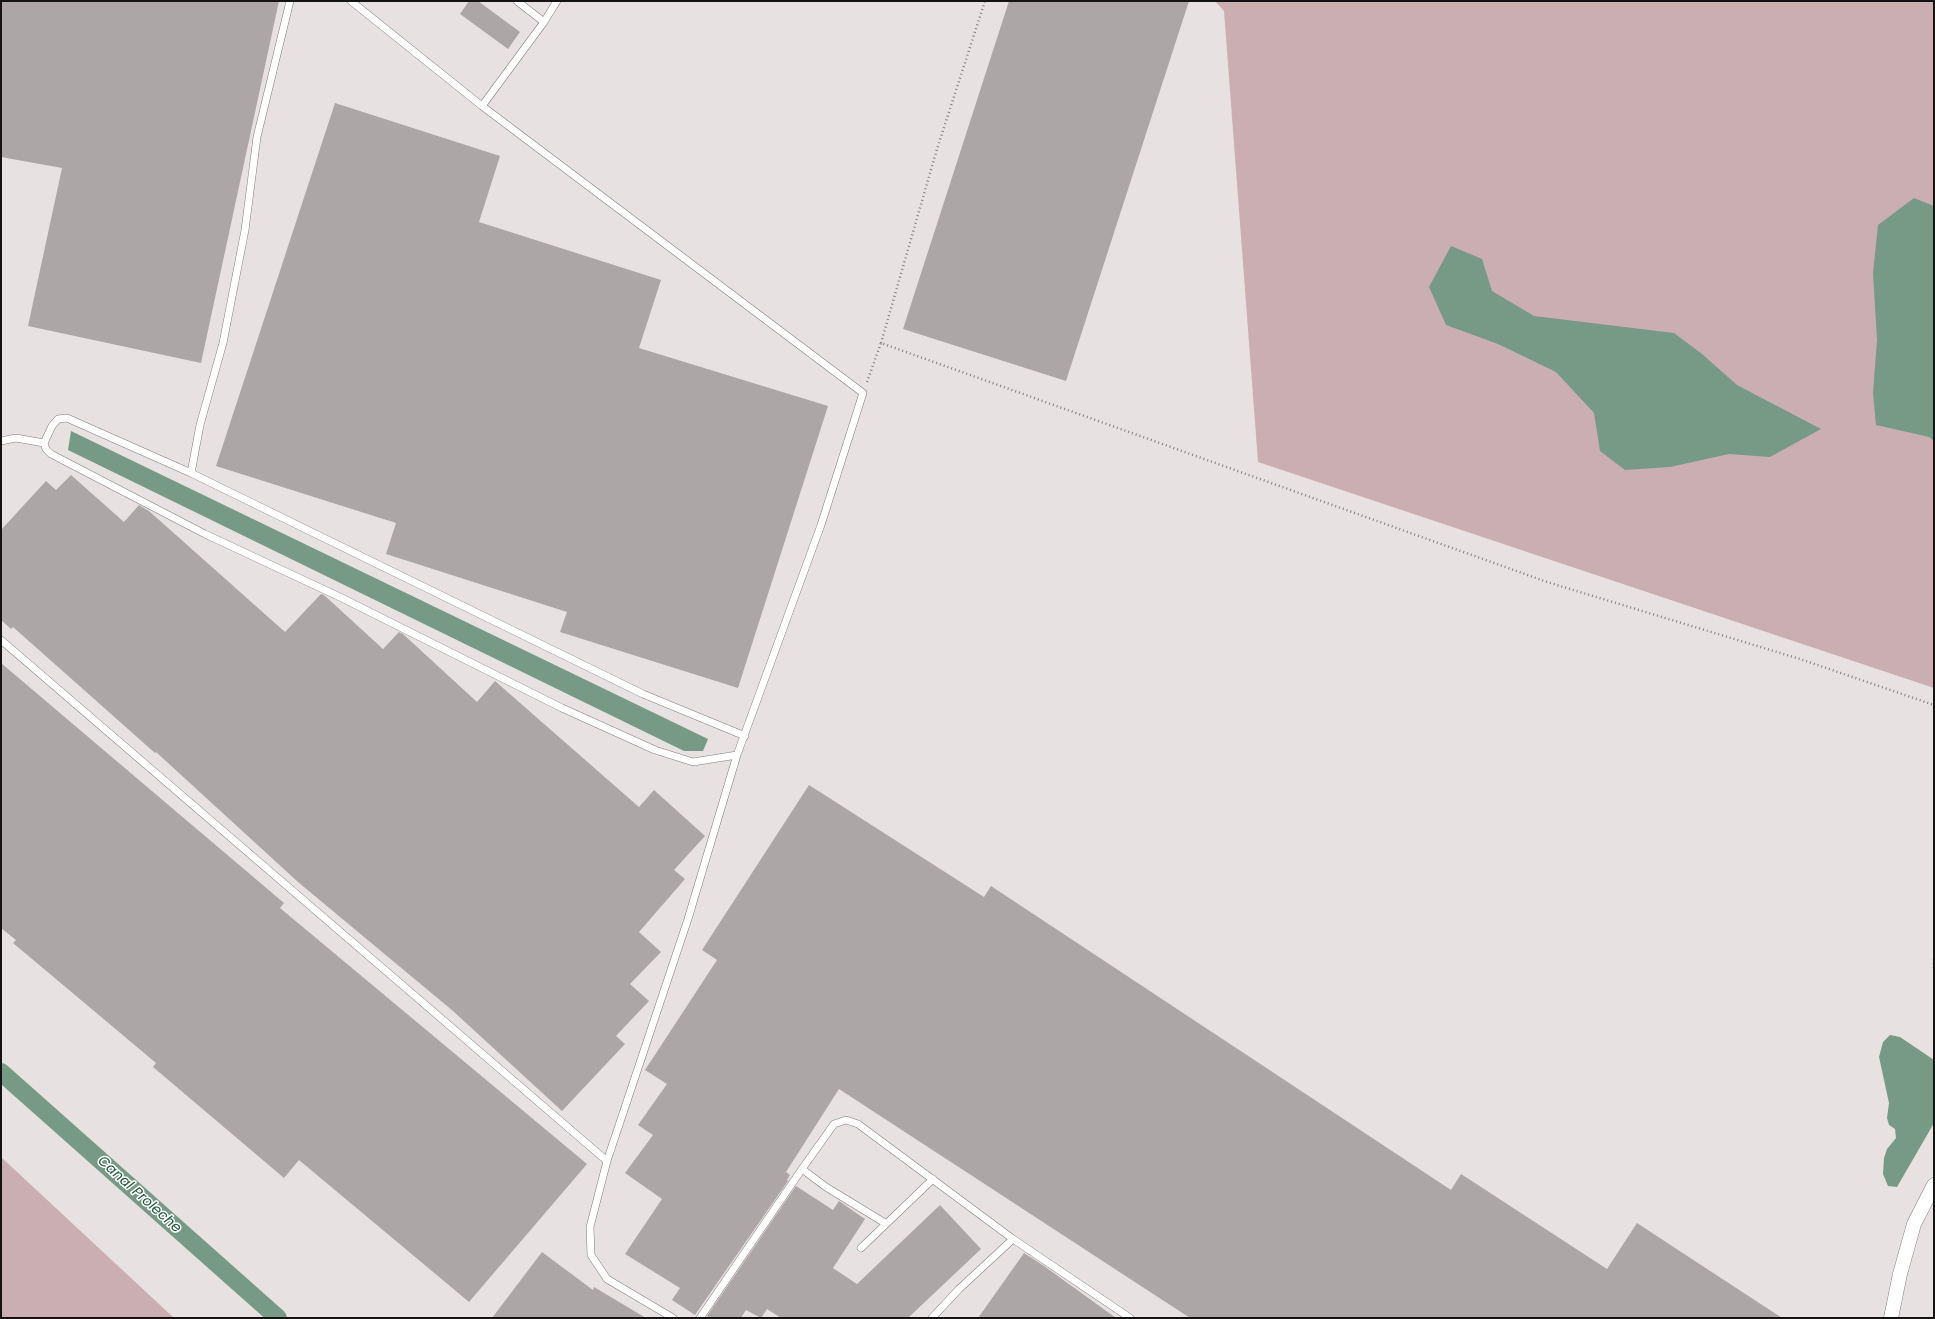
<!DOCTYPE html>
<style>
body{margin:0}
#map{position:relative;width:1935px;height:1319px;overflow:hidden;background:#e8e1e2;font-family:Poppins,sans-serif}
canvas{display:block}
.frame{position:absolute;inset:0;border:2px solid #141212;pointer-events:none}
</style>
<div id="map">
<canvas width="1935" height="1319"></canvas>
<div class="frame"></div>
</div>
<script>
const context = document.querySelector('canvas').getContext('2d');
context.lineJoin = 'round';
function fill(path, color) { context.fillStyle = color; context.fill(path, 'evenodd'); }
const toPath = rows => new Path2D(rows.map(r => 'M' + r).join(''));
function trace(path, color, width, dash) { context.strokeStyle = color; context.lineWidth = width; context.lineCap = dash ? 'butt' : 'round'; context.setLineDash(dash || []); context.stroke(path); }
function label(font, color, halo, rows, align = 'center') {
  context.font = font + ' Poppins,sans-serif'; context.lineWidth = 3; context.setLineDash([]); context.textBaseline = 'middle'; context.strokeStyle = halo; context.fillStyle = color; for (const [text, x, y, turn = 0] of rows) {
    context.save(); context.translate(x, y); context.rotate((+turn || 0) * Math.PI / 180); context.textAlign = isNaN(turn) ? turn : align; if (halo) context.strokeText(text, 0, 0); context.fillText(text, 0, 0); context.restore();
  }
}
fill(toPath([
 [1215,1,1934,1,1934,688,1258,462,1224,11],
 [1,1157,174,1318,1,1318]
]), '#caaeb2');
fill(toPath([
 [1914,198,1934,206,1934,441,1929,437,1876,425,1873,393,1877,340,1873,273,1878,225],
 [1451,246,1482,259,1492,291,1534,316,1674,333,1702,354,1737,385,1821,429,1770,457,1729,454,1670,467,1625,470,1600,451,1594,413,1556,372,1498,344,1446,325,1429,287],
 [71,431,708,739,703,751,684,751,68,450],
 [1890,1035,1900,1037,1934,1060,1934,1123,1897,1187,1888,1186,1883,1174,1884,1158,1887,1149,1896,1138,1895,1129,1889,1125,1887,1118,1889,1103,1879,1057,1883,1042]
]), '#779a86');
trace(toPath([
 [1,1072,278,1318]
]), '#779a86', 18);
fill(toPath([
 [1,1,279,1,201,363,28,326,62,168,1,157],
 [469,1,478,1,520,32,508,49,460,14],
 [1009,1,1189,1,1066,381,903,329],
 [335,103,500,156,479,222,661,280,639,348,828,406,738,688,560,632,567,612,386,554,396,523,216,466],
 [71,475,124,522,139,505,149,511,285,632,321,594,324,595,383,649,399,632,403,634,477,702,495,681,639,807,654,790,705,836,674,870,685,879,639,932,661,952,630,984,649,1001,616,1036,625,1044,562,1111,453,1011,298,882,156,752,155,753,13,627,11,629,1,620,1,530,46,481,56,490],
 [1,663,284,903,280,908,587,1164,469,1302,299,1160,284,1178,153,1067,156,1063,13,943,16,940,1,928],
 [809,785,984,897,991,886,1451,1190,1461,1174,1607,1269,1637,1223,1782,1318,1190,1318,839,1089,786,1172,790,1175,787,1180,788,1181,695,1315,672,1300,680,1288,625,1254,662,1199,625,1173,653,1135,638,1125,667,1084,645,1070,717,960,702,950],
 [796,1186,833,1210,839,1201,865,1219,833,1268,857,1284,940,1205,981,1249,908,1318,781,1318,767,1309,761,1318,746,1310,741,1318,710,1318,707,1316],
 [542,1252,593,1290,594,1287,646,1318,492,1318],
 [1024,1253,1044,1266,1116,1318,978,1318]
]), '#ada6a7');
const lane = toPath([
 [351,1,482,106,863,393,821,525,737,755,688,919,607,1161,590,1227,591,1255,607,1279,673,1318],
 [517,1,544,22],
 [482,106,544,22,557,1],
 [1,441,16,438,44,443],
 [191,473,200,425,223,343,245,230,257,137,290,1],
 [1,640,607,1161],
 [737,755,693,762,655,750,562,708,342,598,205,534,51,454,46,449,44,443,52,426,58,419,67,418,191,473,643,694,745,736],
 [885,1223,826,1187,802,1169,834,1124,846,1120,858,1124,1013,1239,1130,1318],
 [861,1248,933,1179],
 [700,1318,802,1169],
 [932,1318,959,1289,1013,1239]
]);
const street = toPath([
 [1891,1318,1900,1274,1914,1224,1934,1185]
]);
trace(lane, '#827c7d', 8);
trace(street, '#827c7d', 15);
trace(toPath([
 [881,343,937,149,985,1],
 [867,382,881,343,1547,582,1800,659,1934,705],
 [1934,959,1934,970]
]), '#837e7f', 2.5, [1, 3]);
trace(lane, '#fff', 7);
trace(street, '#fff', 14);
label('italic 14px', '#1c5a3d', '#fff', [
 ["Canal Proleche",139,1195,42]
]);
</script>
